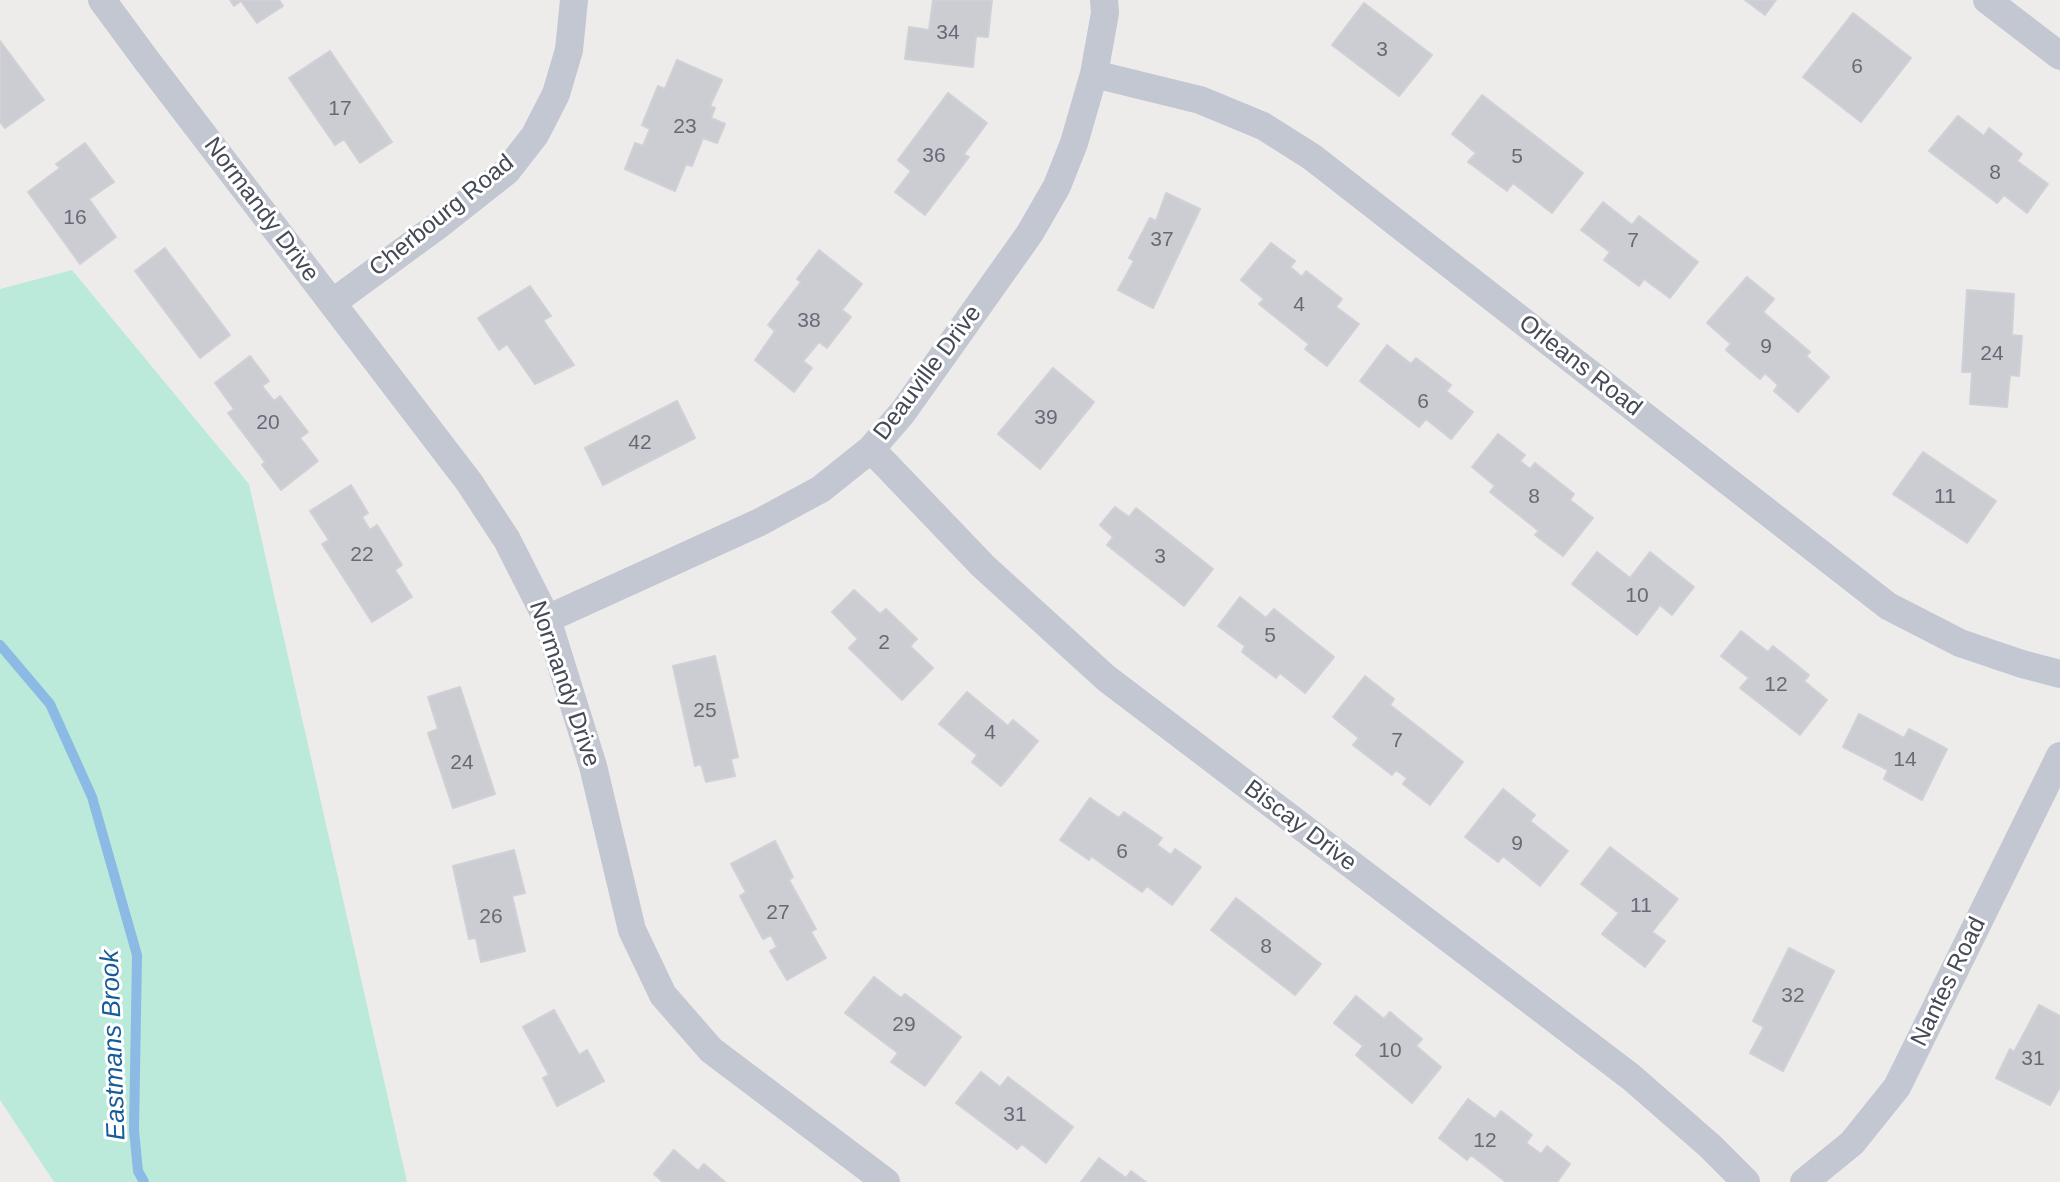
<!DOCTYPE html>
<style>
body{margin:0}
canvas{display:block;background:#eeeceb}
</style>
<canvas width="2060" height="1182"></canvas>
<script>
const context = document.querySelector('canvas').getContext('2d');
context.lineJoin = 'round';
function fill(path, color) { context.fillStyle = color; context.fill(path, 'evenodd'); }
const toPath = rows => new Path2D(rows.map(r => 'M' + r).join(''));
function trace(path, color, width, dash) { context.strokeStyle = color; context.lineWidth = width; context.lineCap = dash ? 'butt' : 'round'; context.setLineDash(dash || []); context.stroke(path); }
function label(font, color, halo, rows, align = 'center') {
  context.font = font + ' Arial,sans-serif'; context.lineWidth = 6; context.setLineDash([]); context.textBaseline = 'middle'; context.strokeStyle = halo; context.fillStyle = color; for (const [text, x, y, turn = 0] of rows) {
    context.save(); context.translate(x, y); context.rotate((+turn || 0) * Math.PI / 180); context.textAlign = isNaN(turn) ? turn : align; if (halo) context.strokeText(text, 0, 0); context.fillText(text, 0, 0); context.restore();
  }
}
fill(toPath([
 [72,270,249,484,407,1182,54,1182,0,1100,0,289]
]), '#bbeada');
trace(toPath([
 [0,645,50,704,92,797,137,955,134,1130,138,1171,144,1182]
]), '#8bbbe4', 10);
const building = toPath([
 [230,0,279,0,283,6,257,23,241,1,234,6,230,0],
 [933,0,992,0,988,37,976,36,973,67,905,59,909,27,929,30,933,0],
 [1745,0,1776,0,1765,15,1745,0],
 [1364,3,1432,55,1399,96,1332,45,1364,3],
 [1853,13,1911,58,1861,122,1803,77,1853,13],
 [0,41,44,100,5,128,0,122,0,41],
 [330,51,392,142,360,163,344,139,335,145,289,78,330,51],
 [677,60,722,80,710,106,715,108,711,118,725,124,717,143,703,138,692,166,686,164,675,191,625,169,635,143,643,146,650,129,642,125,658,86,665,89,677,60],
 [948,93,987,123,964,154,969,157,925,215,895,192,911,171,898,160,948,93],
 [1482,95,1583,173,1552,213,1513,183,1507,191,1468,162,1476,153,1452,134,1482,95],
 [1958,116,1984,136,1989,128,2022,154,2017,161,2048,184,2027,213,2004,195,1997,203,1929,151,1958,116],
 [85,143,114,182,89,199,116,237,80,264,28,192,60,168,56,164,85,143],
 [1166,193,1200,209,1153,308,1118,290,1134,261,1129,258,1150,218,1156,221,1166,193],
 [1603,202,1632,225,1639,216,1698,262,1670,298,1644,279,1639,286,1604,260,1610,252,1581,230,1603,202],
 [1271,243,1295,261,1290,267,1302,277,1306,271,1342,299,1336,307,1359,324,1327,366,1305,349,1309,344,1259,304,1264,299,1241,280,1271,243],
 [165,248,230,335,200,358,135,271,165,248],
 [819,250,862,284,842,310,851,317,827,348,819,342,803,361,812,368,794,392,755,360,775,331,768,325,801,282,797,279,819,250],
 [1747,277,1774,299,1763,312,1810,352,1806,356,1829,377,1798,412,1774,391,1778,385,1765,373,1760,379,1726,350,1731,344,1707,323,1747,277],
 [530,286,551,316,543,320,574,365,535,384,507,344,499,350,478,318,530,286],
 [1967,290,2014,294,2012,335,2022,336,2019,376,2010,375,2007,407,1970,404,1972,372,1962,372,1967,290],
 [1387,345,1411,364,1416,358,1451,385,1446,391,1473,412,1451,439,1426,419,1419,427,1360,381,1387,345],
 [250,356,269,381,262,386,274,401,280,396,308,432,300,438,318,461,281,490,262,465,265,462,228,413,234,409,215,383,250,356],
 [1053,368,1094,402,1040,469,998,434,1053,368],
 [677,401,695,438,603,485,585,448,677,401],
 [1498,434,1525,455,1520,461,1530,469,1535,463,1574,494,1570,500,1593,518,1563,556,1535,535,1539,531,1490,492,1495,486,1472,467,1498,434],
 [1923,452,1996,501,1967,543,1893,494,1923,452],
 [351,485,368,513,362,517,370,530,377,525,402,565,395,570,412,597,372,622,322,544,329,540,310,511,351,485],
 [1115,507,1129,517,1136,508,1213,569,1184,606,1107,545,1113,537,1100,525,1115,507],
 [1597,552,1630,578,1650,552,1694,587,1672,615,1660,605,1637,635,1572,584,1597,552],
 [854,590,880,614,886,609,917,639,910,646,933,668,902,700,849,648,858,639,832,612,854,590],
 [1240,597,1266,618,1274,609,1334,657,1305,693,1280,673,1276,678,1242,652,1245,646,1218,626,1240,597],
 [1741,631,1768,652,1773,646,1809,675,1804,681,1827,700,1800,735,1740,688,1749,678,1721,656,1741,631],
 [715,656,738,757,731,759,735,776,706,782,701,764,695,766,673,666,715,656],
 [1365,676,1394,699,1390,705,1463,762,1430,805,1403,784,1407,778,1396,770,1392,775,1353,745,1359,738,1333,717,1365,676],
 [460,687,495,794,453,808,428,733,438,729,428,697,460,687],
 [967,692,1008,726,1013,720,1038,741,1001,786,972,762,977,755,939,724,967,692],
 [1859,714,1904,738,1909,729,1947,749,1922,800,1884,779,1888,770,1843,747,1859,714],
 [1503,789,1535,815,1530,821,1568,851,1540,886,1503,856,1498,862,1465,837,1503,789],
 [1090,798,1119,818,1124,812,1162,838,1157,845,1171,855,1175,849,1201,867,1172,905,1147,886,1142,892,1091,856,1089,860,1060,840,1090,798],
 [775,841,793,877,789,880,816,929,811,932,826,958,787,980,770,951,777,947,771,935,763,939,740,896,746,892,731,864,775,841],
 [1610,847,1678,899,1652,932,1665,941,1645,967,1602,934,1619,913,1581,884,1610,847],
 [514,850,525,893,512,896,525,951,481,962,476,938,469,939,453,866,514,850],
 [1236,898,1321,964,1295,995,1211,930,1236,898],
 [1789,948,1834,971,1783,1071,1750,1053,1764,1027,1753,1021,1789,948],
 [874,977,901,998,905,994,961,1037,925,1086,891,1062,898,1053,845,1013,874,977],
 [1356,996,1384,1019,1390,1012,1422,1039,1416,1046,1441,1067,1412,1103,1356,1055,1363,1046,1334,1023,1356,996],
 [2039,1005,2060,1016,2060,1087,2050,1105,1996,1078,2010,1049,2014,1052,2039,1005],
 [554,1010,579,1055,587,1050,604,1081,557,1106,543,1078,549,1075,523,1027,554,1010],
 [981,1072,1000,1087,1008,1077,1073,1127,1046,1163,1022,1144,1017,1149,956,1103,981,1072],
 [1468,1099,1495,1119,1501,1111,1532,1135,1526,1143,1541,1154,1547,1146,1570,1164,1557,1182,1506,1182,1471,1155,1467,1160,1439,1138,1468,1099],
 [674,1150,698,1171,704,1164,725,1182,663,1182,654,1174,674,1150],
 [1099,1158,1126,1178,1131,1171,1146,1182,1081,1182,1099,1158]
]);
fill(building, '#ccccd3');
trace(building, '#d0d0d7', 2);
trace(toPath([
 [102,0,147,61,469,482,507,540,547,619,593,766,632,930,663,995,711,1050,886,1182],
 [1987,0,2060,56],
 [1094,74,1200,100,1263,126,1312,157,1888,606,1960,643,2022,664,2060,674],
 [332,303,436,227,507,171,535,135,556,94,569,50,574,0],
 [871,449,983,566,1106,678,1631,1077,1710,1146,1746,1182],
 [547,619,760,522,821,489,871,449,903,412,1030,233,1057,186,1074,143,1094,74,1105,13,1104,0],
 [1804,1182,1852,1143,1897,1087,2060,756]
]), '#c2c7d2', 28);
label('21px', '#676a76', null, [
 ["34",948,33],
 ["3",1382,50],
 ["6",1857,67],
 ["17",340,109],
 ["23",685,127],
 ["36",934,156],
 ["5",1517,157],
 ["8",1995,173],
 ["16",75,218],
 ["37",1162,240],
 ["7",1633,241],
 ["4",1299,305],
 ["38",809,321],
 ["9",1766,347],
 ["24",1992,354],
 ["6",1423,402],
 ["39",1046,418],
 ["20",268,423],
 ["42",640,443],
 ["8",1534,497],
 ["11",1945,497],
 ["22",362,555],
 ["3",1160,557],
 ["10",1637,596],
 ["5",1270,636],
 ["2",884,643],
 ["12",1776,685],
 ["25",705,711],
 ["4",990,733],
 ["7",1397,741],
 ["14",1905,760],
 ["24",462,763],
 ["9",1517,844],
 ["6",1122,852],
 ["11",1641,906],
 ["27",778,913],
 ["26",491,917],
 ["8",1266,947],
 ["32",1793,996],
 ["29",904,1025],
 ["10",1390,1051],
 ["31",2033,1059],
 ["31",1015,1115],
 ["12",1485,1141]
]);
label('24px', '#454a57', '#fff', [
 ["Normandy Drive",261,210,53],
 ["Cherbourg Road",442,216,-39],
 ["Orleans Road",1580,366,38],
 ["Deauville Drive",928,373,-53],
 ["Normandy Drive",564,684,71],
 ["Biscay Drive",1300,826,37],
 ["Nantes Road",1949,982,-64]
]);
label('italic 26px', '#155c9a', '#fff', [
 ["Eastmans Brook",114,1045,-92]
]);
</script>
